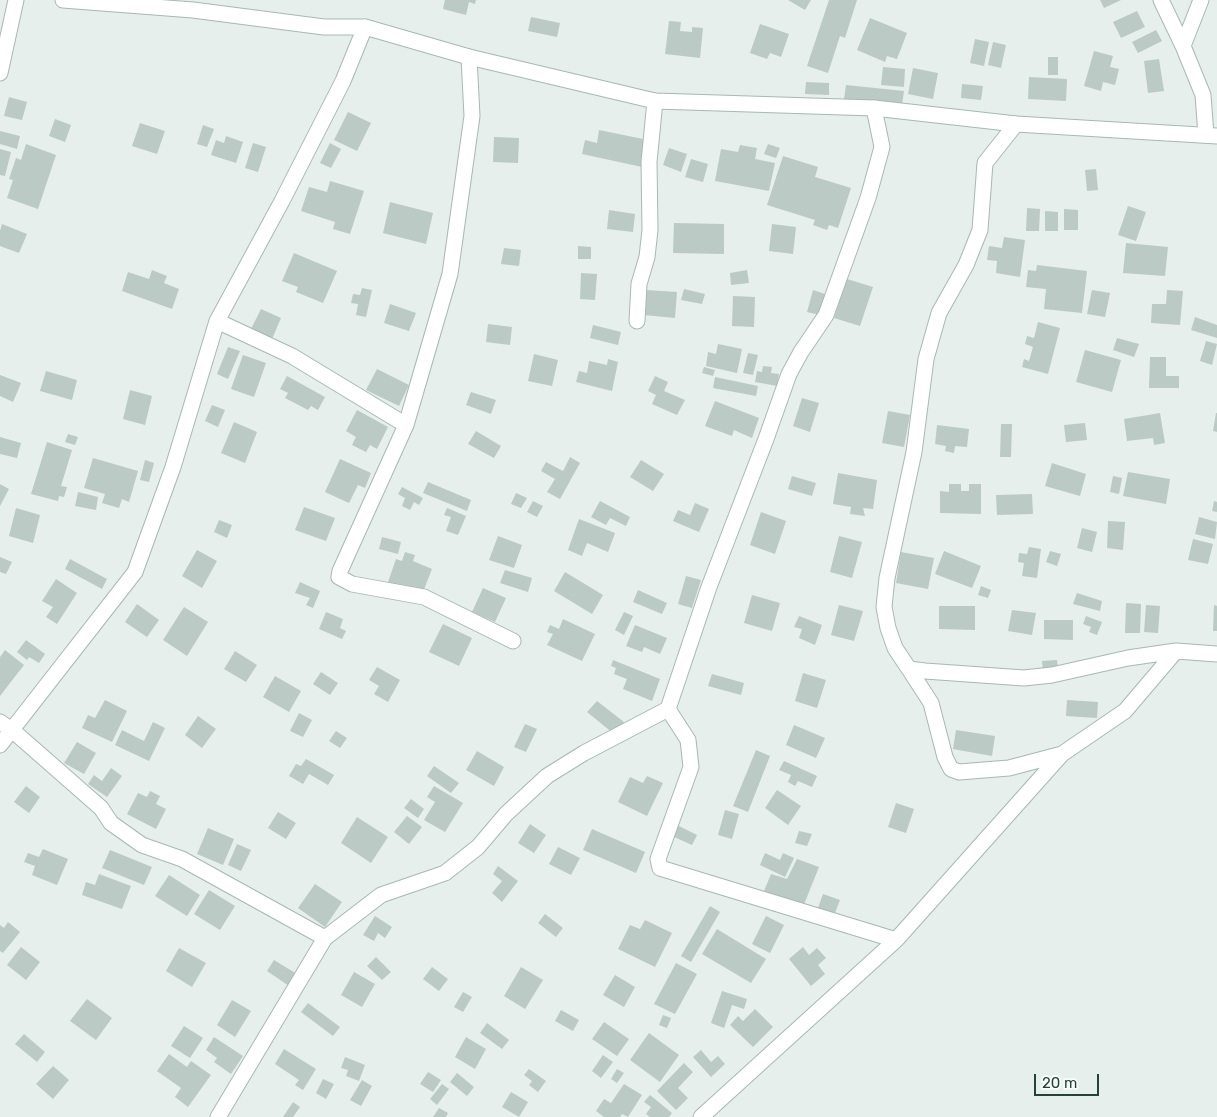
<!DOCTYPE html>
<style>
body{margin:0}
#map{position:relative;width:1217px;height:1117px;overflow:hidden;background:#e6efeb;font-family:Rubik,sans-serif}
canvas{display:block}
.scale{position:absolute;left:1034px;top:1074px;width:65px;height:22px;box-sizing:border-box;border:2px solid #24423a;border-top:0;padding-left:6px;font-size:15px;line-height:18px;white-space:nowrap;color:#24423a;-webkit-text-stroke:4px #f7fbf9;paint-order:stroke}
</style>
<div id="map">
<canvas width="1217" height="1117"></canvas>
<div class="scale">20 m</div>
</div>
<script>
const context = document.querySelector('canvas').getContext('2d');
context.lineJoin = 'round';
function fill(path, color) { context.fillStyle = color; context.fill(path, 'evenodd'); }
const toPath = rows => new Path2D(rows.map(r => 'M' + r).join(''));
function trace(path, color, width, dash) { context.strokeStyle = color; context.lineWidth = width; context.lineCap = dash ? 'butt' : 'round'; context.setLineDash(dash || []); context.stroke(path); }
fill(toPath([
 [445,0,476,0,475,4,469,2,466,15,443,9],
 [788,0,811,0,805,10],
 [829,0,857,0,845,38,840,36,828,73,807,66],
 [1100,0,1121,0,1104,8],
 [1137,11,1145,27,1121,38,1113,22],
 [531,17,560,23,557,37,528,31],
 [870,18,907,33,897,59,887,56,885,62,857,50],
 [669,21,681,22,680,31,692,32,692,27,703,28,700,58,665,54],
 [760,24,789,34,781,57,770,53,767,59,750,53],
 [1156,30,1162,41,1138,53,1132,42],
 [975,39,989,42,984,66,970,63],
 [993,42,1006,45,1001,68,988,65],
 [1094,51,1113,56,1110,67,1119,69,1115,85,1103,82,1101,91,1084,86],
 [1048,57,1058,57,1058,75,1048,75],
 [1159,59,1164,91,1148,93,1144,61],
 [883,67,905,69,904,87,881,85],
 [913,68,938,73,933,99,908,94],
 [1029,77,1067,79,1066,101,1028,99],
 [806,82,829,83,829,95,805,94],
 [962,84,983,86,981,100,961,98],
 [846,85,904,91,902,105,844,99],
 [9,97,27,102,22,120,4,116],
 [348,112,371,123,357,151,334,140],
 [55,119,71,125,65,142,49,136],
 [140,123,165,131,157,154,132,146],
 [203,125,214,129,207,147,197,144],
 [599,130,648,140,642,167,582,154,585,140,597,143],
 [0,131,20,136,17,149,0,144],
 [226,136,243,142,236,163,211,155,216,140,224,143],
 [494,137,519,138,518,163,493,162],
 [253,143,266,147,258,172,245,168],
 [330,143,341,149,331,168,320,163],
 [26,144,56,155,38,209,7,198,13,180,9,179,16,158,21,160],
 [768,144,780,148,776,158,764,154],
 [740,145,757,148,755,159,775,163,769,191,715,181,721,149,738,152],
 [669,148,687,154,681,172,663,165],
 [0,149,11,152,5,176,0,175],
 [783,156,818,167,815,177,851,188,838,228,829,225,827,230,813,225,815,220,767,205],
 [691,159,708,164,703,182,685,177],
 [1096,169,1098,190,1087,191,1085,170],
 [330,181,364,191,350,234,333,229,335,222,301,211,309,187,327,192],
 [390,202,433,213,426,244,383,233],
 [1128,206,1146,212,1136,241,1118,235],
 [1027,208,1040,209,1039,231,1026,231],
 [1064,209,1078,210,1078,230,1064,230],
 [609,210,635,214,633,232,607,229],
 [1045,211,1058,212,1058,231,1045,231],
 [674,223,724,224,724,254,673,253],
 [2,224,27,234,19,253,0,246,0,231],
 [772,224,796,227,793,254,769,251],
 [1004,237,1025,240,1020,277,996,273,997,261,987,260,989,246,1002,248],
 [1126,243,1168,247,1165,276,1123,273],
 [578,246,591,247,591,259,578,259],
 [504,248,521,250,519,266,501,264],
 [294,253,337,271,323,303,296,292,298,287,282,281],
 [1037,265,1087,271,1082,313,1044,309,1046,289,1026,287,1028,270,1036,271],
 [152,270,167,276,164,283,179,289,172,309,122,291,128,272,149,279],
 [747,270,749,283,731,285,730,273],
 [581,273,597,274,595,300,580,299],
 [847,279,873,287,860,326,834,318],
 [362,288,372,290,366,317,356,315,358,304,351,303,353,294,360,295],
 [684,289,705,294,702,304,681,300],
 [646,290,677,292,675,318,644,315],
 [813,290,825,294,820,315,807,312],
 [1092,290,1110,293,1105,317,1087,314],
 [1167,290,1183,291,1180,325,1151,323,1152,304,1166,304],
 [733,296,755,297,754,327,732,326],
 [390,304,416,313,409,331,384,323],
 [261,309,281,318,272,339,251,329],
 [1195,317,1217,325,1217,338,1191,330],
 [1038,322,1060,328,1048,374,1022,367,1024,359,1029,361,1033,347,1025,344,1027,336,1034,338],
 [488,324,512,327,510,345,486,342],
 [593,325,621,332,618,345,590,338],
 [1117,338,1139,344,1134,357,1113,350],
 [1206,341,1217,344,1212,365,1200,361],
 [718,344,742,349,737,373,706,366,708,352,716,354],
 [228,347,240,351,228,379,217,374],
 [1085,350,1121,360,1112,392,1076,382],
 [748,353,758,355,753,375,743,373],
 [534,354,558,360,552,386,528,381],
 [243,355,266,363,254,397,231,389],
 [1150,357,1166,357,1166,376,1179,376,1179,388,1149,388],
 [608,359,618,362,612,391,576,382,579,371,587,373,589,361,607,365],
 [763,366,772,367,771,373,779,374,777,386,755,382,757,371,762,372],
 [704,367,715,370,713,376,702,373],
 [377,369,409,385,399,406,366,390],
 [46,371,77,380,72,400,40,391],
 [0,375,21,383,13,402,0,396],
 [287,376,325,397,318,410,311,406,308,410,285,398,288,393,280,389],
 [655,376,668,382,664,391,685,400,677,415,652,404,656,395,648,391],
 [715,377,758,386,756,396,713,388],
 [130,390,152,396,145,425,123,419],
 [471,392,496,400,491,414,466,405],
 [802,398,819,403,810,432,793,426],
 [715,401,759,418,752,438,734,430,732,436,705,426],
 [212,405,225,410,218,427,205,421],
 [357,410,388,427,377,449,370,445,366,452,352,445,356,437,346,431],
 [888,411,910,415,904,447,882,443],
 [1160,413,1165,443,1154,445,1153,438,1127,441,1124,419],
 [1216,413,1217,413,1217,432,1213,431],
 [234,422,257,432,245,463,221,453],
 [1085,423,1087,440,1066,442,1064,425],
 [1001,424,1012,424,1011,457,1000,457],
 [937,425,969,429,967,447,955,446,954,453,945,451,946,446,935,444],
 [476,431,501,446,494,458,468,444],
 [68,434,78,437,75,445,65,442],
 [0,437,21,443,17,458,0,454],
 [47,442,72,450,61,486,67,487,64,497,59,496,58,501,31,494],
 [570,457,580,463,560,499,547,492,555,479,541,471,546,462,563,471],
 [93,458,138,471,129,502,122,499,119,508,102,503,105,494,84,488],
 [340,459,371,473,365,488,358,485,349,503,325,492],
 [145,460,154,463,149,482,140,480],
 [641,460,664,474,653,491,630,477],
 [1052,463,1086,474,1080,496,1045,486],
 [1128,472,1170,479,1166,504,1123,496],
 [838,473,877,480,873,509,863,508,865,516,850,514,851,507,833,504],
 [792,476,816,483,812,496,788,489],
 [1113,476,1122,478,1119,494,1110,492],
 [428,482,471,500,467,511,423,493],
 [0,484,9,489,0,506],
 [949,484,961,484,961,491,969,491,969,484,981,484,981,514,940,513,940,491,949,492],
 [402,487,423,498,419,505,414,502,410,510,402,506,405,498,398,494],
 [78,492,98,497,96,510,75,506],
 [516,493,527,498,521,508,511,504],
 [1032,494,1033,514,997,515,996,495],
 [533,501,543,506,537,517,527,512],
 [600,501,630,517,626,526,610,518,606,525,591,517],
 [1214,501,1217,502,1217,512,1212,511],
 [695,503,709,509,699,532,673,521,678,510,690,515],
 [304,507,335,518,326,541,295,530],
 [16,508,40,515,33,543,9,536],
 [447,508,466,516,458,535,446,531,451,517,444,515],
 [761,512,786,521,775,554,750,545],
 [1199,517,1217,522,1215,539,1195,534],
 [579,519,615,533,608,552,587,543,582,556,568,550],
 [219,520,232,525,227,538,214,532],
 [1108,521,1125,522,1123,550,1107,548],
 [1082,528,1097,532,1092,552,1077,548],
 [498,536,522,545,514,568,489,560],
 [839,536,862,542,852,578,830,572],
 [382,537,401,542,398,554,379,549],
 [1193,539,1213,544,1208,564,1188,560],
 [1029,547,1041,549,1037,578,1022,576,1024,563,1018,562,1019,553,1027,554],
 [197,550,217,561,202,588,182,576],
 [944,551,981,566,972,588,935,574],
 [1050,551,1061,554,1057,566,1046,562],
 [405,552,415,555,413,561,432,569,423,592,403,585,400,590,387,585,396,559,402,561],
 [901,552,934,558,928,589,896,583],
 [0,557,12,562,6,574,0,572],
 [70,559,107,579,102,589,65,569],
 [505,570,532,578,528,592,500,583],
 [565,572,603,595,592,614,554,591],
 [686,576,701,580,692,608,678,604],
 [56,579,77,593,57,624,46,617,53,607,42,601],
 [300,582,320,591,313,608,306,605,310,598,295,593],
 [981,586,991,590,988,598,978,595],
 [483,588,506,598,495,622,472,612],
 [638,590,667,603,662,614,633,602],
 [1077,593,1102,601,1100,611,1073,604],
 [752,595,780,603,772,631,744,623],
 [1126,603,1141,604,1140,633,1125,633],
 [137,604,159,620,147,637,125,622],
 [839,605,863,611,854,641,831,635],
 [1146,605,1160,606,1158,633,1144,632],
 [1214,605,1217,606,1217,631,1213,631],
 [939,606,975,606,975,630,939,629],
 [184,607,208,622,187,656,163,640],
 [1012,610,1036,613,1032,635,1008,631],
 [326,612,343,619,340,628,346,631,342,639,319,629],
 [624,612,633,616,624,635,615,630],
 [799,616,822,625,815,645,799,638,802,629,794,627],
 [1086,616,1102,622,1097,635,1089,632,1091,627,1083,624],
 [563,619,595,634,582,661,547,645,553,634,547,632,550,625,559,629],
 [1044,620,1073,620,1073,640,1044,639],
 [443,624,472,638,459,666,429,652],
 [635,625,667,638,660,654,644,647,642,652,626,646],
 [26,640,45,654,39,663,29,657,27,660,17,652],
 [5,650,24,665,0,696,0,657],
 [235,651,257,665,246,682,224,669],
 [613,660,660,679,652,701,623,689,627,679,614,674,616,668,611,666],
 [1057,660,1058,669,1043,671,1042,661],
 [377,667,400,680,388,702,374,694,379,686,369,680],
 [321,672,338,683,330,695,313,684],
 [803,673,826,680,817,708,795,701],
 [712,674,744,683,741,695,708,686],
 [275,676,301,691,289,712,263,697],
 [105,700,127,711,112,742,82,728,88,715,95,718],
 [1067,700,1098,702,1097,718,1066,716],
 [597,701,624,722,614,734,587,712],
 [299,713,312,720,303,737,290,731],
 [198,716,216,729,202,748,185,735],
 [153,722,165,728,149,761,115,745,122,730,144,741],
 [525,724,537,729,526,752,514,747],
 [794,725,825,738,816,758,786,745],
 [956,730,995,736,992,756,953,749],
 [336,731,347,738,340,748,329,741],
 [77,742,96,753,84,774,64,763],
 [756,750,770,756,748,812,733,806],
 [477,751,504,767,494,786,466,770],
 [306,759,334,775,328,785,309,774,303,784,289,776,296,764,301,766],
 [784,761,817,776,812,787,798,781,795,786,788,782,791,775,779,770],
 [434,766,459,783,451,793,427,776],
 [111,768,122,776,107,797,88,784,94,775,102,781],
 [647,776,663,783,647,816,618,802,630,777,643,783],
 [26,786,40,797,29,813,14,802],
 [434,786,463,803,445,832,424,820,435,802,427,797],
 [777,790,801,806,788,825,765,808],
 [150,791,160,796,156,804,166,809,156,829,127,814,138,793,147,797],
 [411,799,424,809,418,818,404,808],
 [896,803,914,809,906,833,888,827],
 [725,810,739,814,732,839,718,835],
 [278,812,296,823,286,839,268,828],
 [407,816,422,827,409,844,394,832],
 [357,817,388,837,371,863,341,843],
 [530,824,546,835,534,853,518,843],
 [677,825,697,835,692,845,672,836],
 [208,828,234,839,223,865,197,854],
 [592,829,645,852,636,873,583,850],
 [799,831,812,834,807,846,795,843],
 [237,844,251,850,241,871,228,865],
 [558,847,580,858,571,875,549,864],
 [43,849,68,859,57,885,32,875,35,866,24,862,28,853,39,857],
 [110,850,152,867,144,885,102,868],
 [765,853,780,860,783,853,794,858,785,877,760,865],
 [797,859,819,867,803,907,764,891,771,874,787,879],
 [498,866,518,881,502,902,492,893,502,881,493,874],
 [99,874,131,886,122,909,82,895,86,882,95,885],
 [169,875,200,895,187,916,155,896],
 [315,884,342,902,325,927,298,908],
 [209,890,235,906,220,930,194,914],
 [823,894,840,900,835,913,818,908],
 [710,906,720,912,691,962,681,956],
 [545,914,563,928,556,937,538,923],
 [375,916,392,927,385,938,378,933,374,941,363,935],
 [766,916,784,925,770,953,752,944],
 [645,920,672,933,655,967,618,949,630,925,640,929],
 [8,922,20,932,3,953,0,951,0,925,4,928],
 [717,929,766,959,751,983,702,954],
 [21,947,40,962,26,980,7,965],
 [803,947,809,955,817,948,826,958,818,965,825,974,811,986,789,959],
 [179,948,206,963,192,987,166,971],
 [376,957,391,972,382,980,367,966],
 [274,960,297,974,289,986,267,971],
 [676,963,697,974,675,1014,654,1004],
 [432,967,448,979,439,991,423,979],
 [521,967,543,980,525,1009,504,996],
 [354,972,375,984,362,1007,341,995],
 [615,975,635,987,624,1007,603,995],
 [722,991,747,999,744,1009,732,1005,724,1028,711,1023],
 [463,992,472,997,463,1012,454,1007],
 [87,999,112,1018,96,1040,70,1021],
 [232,1000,251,1011,235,1037,217,1025],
 [308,1003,340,1027,333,1036,301,1012],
 [755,1009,773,1027,753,1047,730,1025,738,1016,743,1021],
 [561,1010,579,1020,573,1031,555,1021],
 [663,1015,671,1018,667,1028,659,1025],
 [604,1022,629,1039,617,1056,592,1039],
 [487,1023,509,1040,502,1049,480,1033],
 [184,1026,203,1038,190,1058,171,1046],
 [649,1033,679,1055,660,1082,630,1060],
 [24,1034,45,1052,37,1062,15,1044],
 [214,1037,243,1056,231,1074,214,1062,217,1058,206,1050],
 [466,1037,486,1049,475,1069,455,1057],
 [284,1049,316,1069,303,1090,295,1085,299,1080,275,1064],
 [701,1050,711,1062,718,1056,725,1064,711,1077,693,1057],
 [169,1054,187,1067,191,1061,211,1075,188,1107,175,1097,181,1088,157,1071],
 [603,1055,613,1062,601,1078,592,1071],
 [345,1057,365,1065,359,1081,346,1076,348,1070,341,1068],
 [684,1063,693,1072,678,1088,688,1098,676,1110,657,1091],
 [53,1066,69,1080,53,1099,36,1084],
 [529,1069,546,1081,538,1092,529,1085,532,1081,524,1075],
 [617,1069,624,1073,617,1083,611,1079],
 [428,1072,441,1080,433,1092,420,1084],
 [457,1073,474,1087,467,1096,450,1082],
 [323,1079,334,1084,326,1099,316,1093],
 [362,1080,372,1086,361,1106,350,1100],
 [442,1084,449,1089,437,1105,430,1099],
 [624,1084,642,1095,628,1117,622,1114,620,1117,604,1117,596,1111,604,1099,611,1103],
 [511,1092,528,1102,519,1117,502,1107],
 [650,1095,672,1113,669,1117,650,1117,646,1114,651,1107,644,1102],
 [293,1102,300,1107,293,1117,283,1117],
 [439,1108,448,1113,446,1117,433,1117]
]), '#bbcac4');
const minor = toPath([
 [1161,0,1183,46],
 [1201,0,1183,46,1203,95,1206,135],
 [469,57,472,116,450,274,406,425,340,571,339,577,352,584,424,597,513,641],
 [0,73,16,0],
 [1016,124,985,163,980,230,966,265,939,313,926,359,914,452,887,578,884,607,888,628,895,648,909,669,925,671,1024,678,1052,675,1128,658,1176,651],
 [217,321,292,356,406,425],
 [637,321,639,284,647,257,650,230,649,162,655,101],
 [909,669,931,703,945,757,951,769,959,772,1009,768,1062,754],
 [668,709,688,740,691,767,658,859,660,868,896,940],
 [0,722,12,730,101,808,111,823,142,845,182,859,325,938,218,1117],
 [0,745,135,572,173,467,217,321,282,201,343,81,365,27],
 [325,938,381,895,445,873,478,847,506,814,547,776,584,753,668,709,709,587,766,439,789,374,801,352,826,315,868,198,882,147,874,108],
 [701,1117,896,940,1062,754,1125,711,1176,651,1217,654]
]);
const tertiary = toPath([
 [63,0,193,10,324,27,365,27,469,57,655,101,874,108,1016,124,1217,136]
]);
trace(minor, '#a8b8b2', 17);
trace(tertiary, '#a8b8b2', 17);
trace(minor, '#fff', 15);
trace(tertiary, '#fff', 15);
</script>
